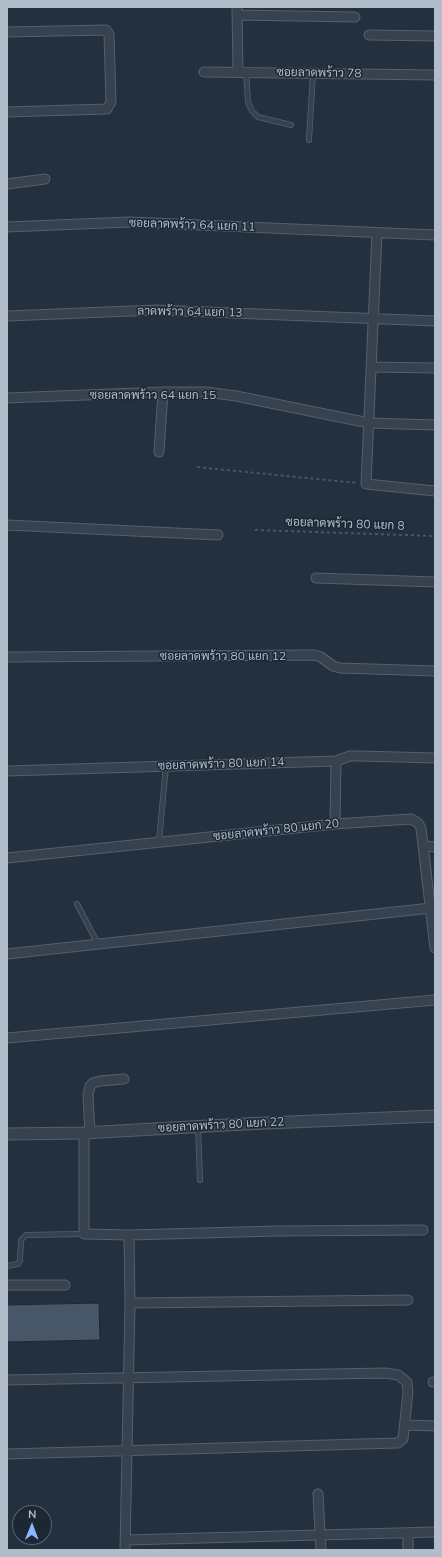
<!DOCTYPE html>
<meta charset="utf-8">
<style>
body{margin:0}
#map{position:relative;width:442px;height:1557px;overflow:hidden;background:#22303f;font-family:Mulish,sans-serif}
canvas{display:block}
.frame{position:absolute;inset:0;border:8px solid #b2bdca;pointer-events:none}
.north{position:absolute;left:12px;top:1505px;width:40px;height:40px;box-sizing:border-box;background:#1c2733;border:1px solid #58636f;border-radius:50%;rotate:1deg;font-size:11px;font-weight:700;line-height:16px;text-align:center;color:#b2bdca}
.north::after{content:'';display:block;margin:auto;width:14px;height:18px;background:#84b9fd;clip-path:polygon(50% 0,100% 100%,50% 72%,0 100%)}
</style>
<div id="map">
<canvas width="442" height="1557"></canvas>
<div class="frame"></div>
<div class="north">N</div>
</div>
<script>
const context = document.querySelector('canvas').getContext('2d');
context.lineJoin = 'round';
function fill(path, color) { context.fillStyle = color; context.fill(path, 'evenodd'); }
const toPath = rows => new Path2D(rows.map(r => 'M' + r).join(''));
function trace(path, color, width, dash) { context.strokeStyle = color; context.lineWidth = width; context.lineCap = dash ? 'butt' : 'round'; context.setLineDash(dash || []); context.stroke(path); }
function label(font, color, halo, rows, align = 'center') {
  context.font = font + ' Mulish,Sarabun,sans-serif'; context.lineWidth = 3; context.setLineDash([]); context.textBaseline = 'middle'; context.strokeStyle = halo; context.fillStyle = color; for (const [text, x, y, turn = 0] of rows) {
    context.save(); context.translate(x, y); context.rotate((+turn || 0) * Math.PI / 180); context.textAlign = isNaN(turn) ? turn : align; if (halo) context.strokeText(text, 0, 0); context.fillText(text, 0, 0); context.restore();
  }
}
const building = toPath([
 [99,1303,100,1340,7,1342,7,1305,99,1303]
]);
fill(building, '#485768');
trace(building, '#1e2935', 1);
const service = toPath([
 [246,72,248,102,252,111,258,117,291,125],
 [309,140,313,73],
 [159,841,166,766],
 [77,904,98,944],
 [198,1128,200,1180],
 [7,1266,18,1264,20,1261,21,1240,26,1235,84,1234]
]);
const minor = toPath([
 [237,7,238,72],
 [237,15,355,17],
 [7,32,106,30,109,34,111,102,107,109,7,112],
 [369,35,435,36],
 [204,72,435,75],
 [7,184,45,179],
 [7,227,129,222,435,235],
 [377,233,366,484,435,491],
 [7,316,156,310,435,321],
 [372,367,435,368],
 [7,398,163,392,206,392,236,396,369,423,435,425],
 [159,452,163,392],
 [7,525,218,535],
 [316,578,435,582],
 [7,657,314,655,321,657,333,666,340,668,435,671],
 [7,771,336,761,350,756,360,756,435,758],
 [335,824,336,761],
 [425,846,435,847],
 [7,858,335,824,411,819,418,823,421,828,435,948],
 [7,954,431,908],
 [7,1038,435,1000],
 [84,1133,84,1234,129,1235,276,1231,423,1230],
 [90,1133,88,1095,90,1086,93,1083,100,1081,124,1079],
 [7,1285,65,1285],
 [130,1303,408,1300],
 [7,1380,385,1373,398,1375,407,1382,408,1392,403,1439,398,1443,7,1454],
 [433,1382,435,1382],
 [406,1425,435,1426],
 [318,1494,321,1550],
 [408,1533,408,1550],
 [125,1540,435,1532],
 [125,1550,130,1303,129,1235]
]);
const tertiary = toPath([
 [7,1134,84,1133,243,1124,435,1116]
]);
trace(service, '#55606c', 6);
trace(minor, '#55606c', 11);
trace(tertiary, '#55606c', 13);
trace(toPath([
 [197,467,357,483],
 [255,530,435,536]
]), '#425b5d', 2, [3, 3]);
trace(service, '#37424e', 4.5);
trace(minor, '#37424e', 9);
trace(tertiary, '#37424e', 11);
label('12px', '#b2bdca', '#1c2733', [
 ["ซอยลาดพร้าว 78",319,73,1],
 ["ซอยลาดพร้าว 64 แยก 11",192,225,2],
 ["ลาดพร้าว 64 แยก 13",190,312,1],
 ["ซอยลาดพร้าว 64 แยก 15",153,395],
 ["ซอยลาดพร้าว 80 แยก 8",345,524,2],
 ["ซอยลาดพร้าว 80 แยก 12",223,656],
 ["ซอยลาดพร้าว 80 แยก 14",221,764,-2],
 ["ซอยลาดพร้าว 80 แยก 20",276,830,-6],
 ["ซอยลาดพร้าว 80 แยก 22",221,1125,-3]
]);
</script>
